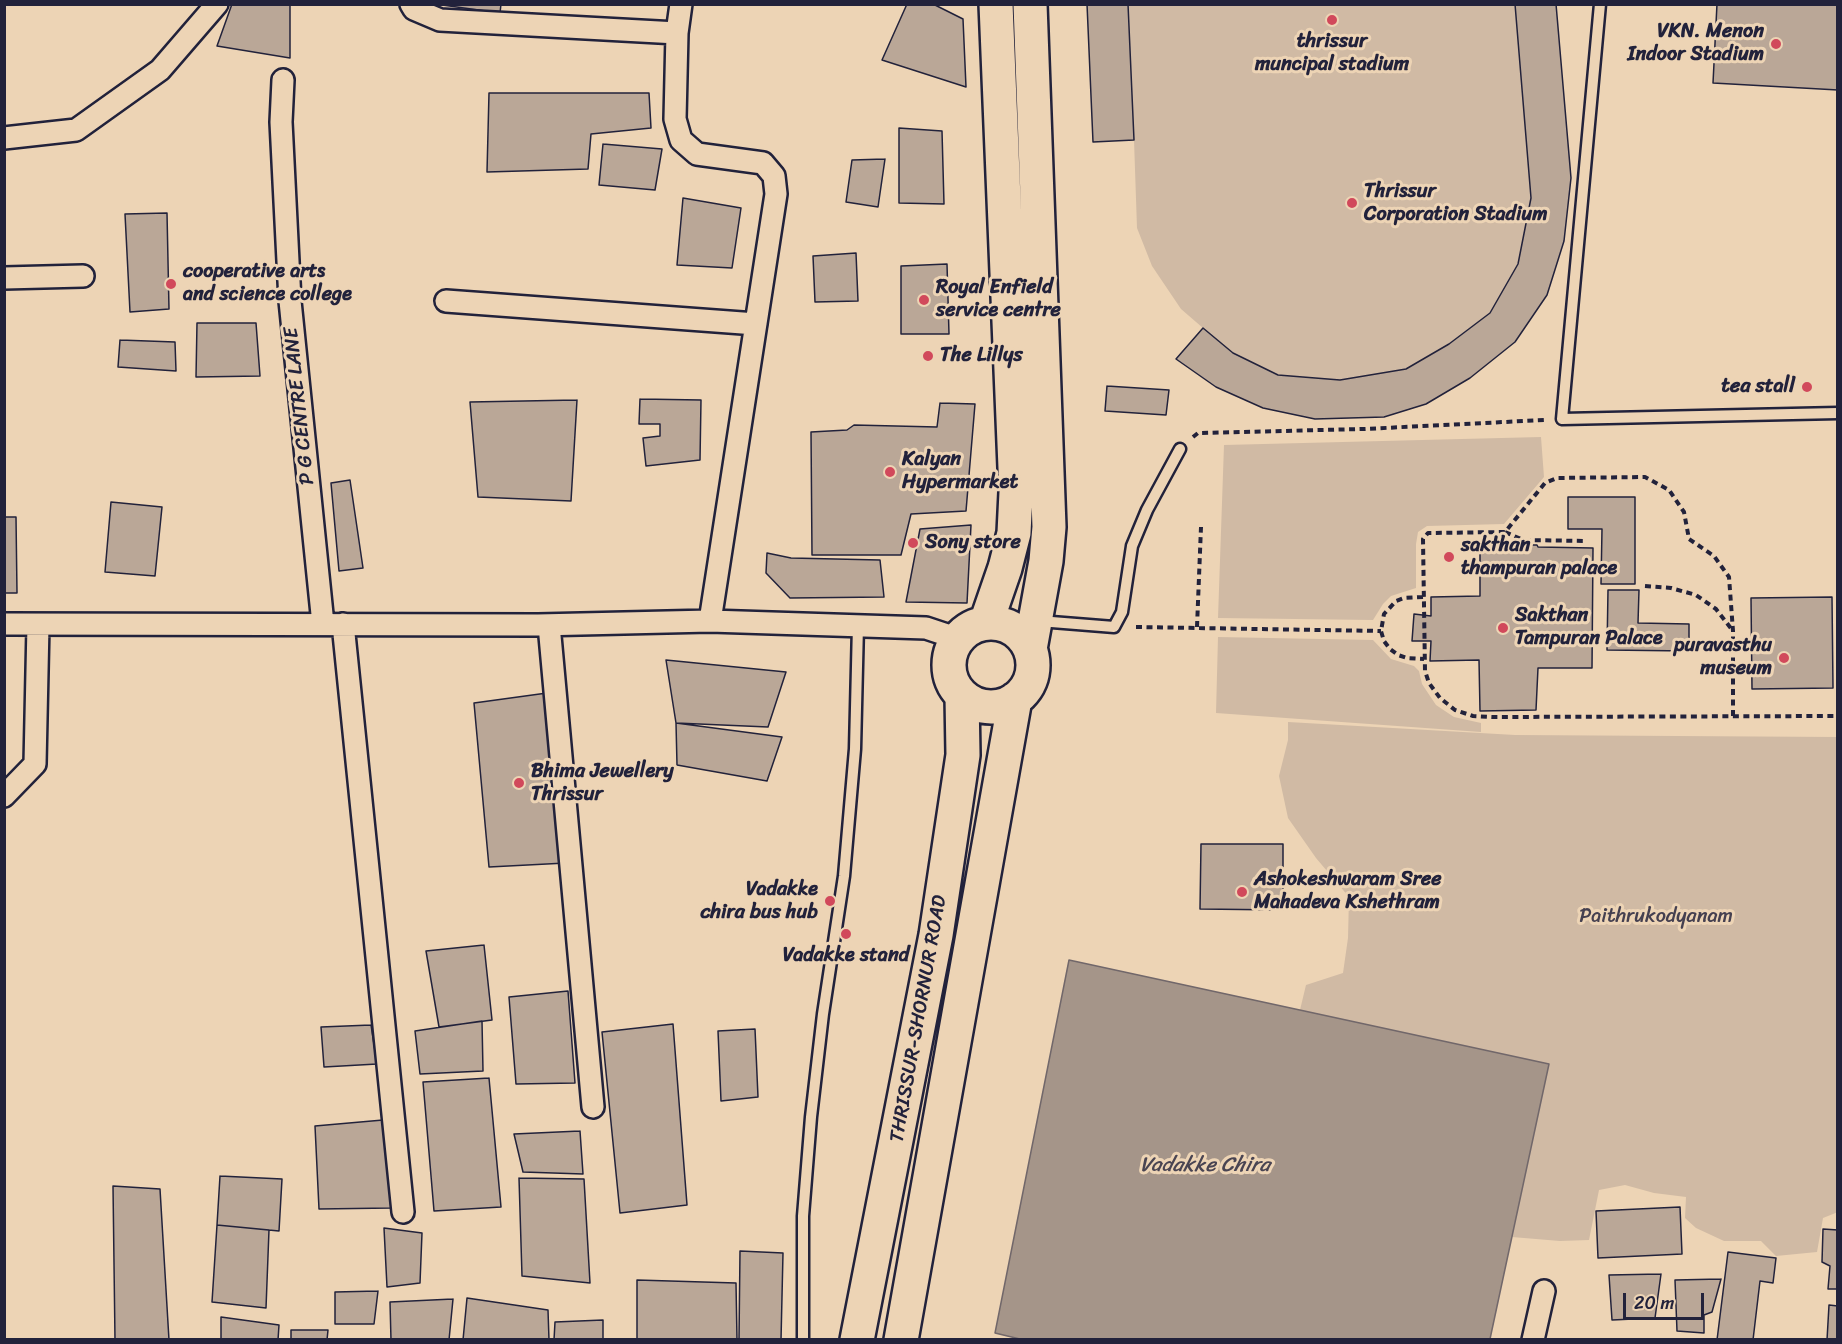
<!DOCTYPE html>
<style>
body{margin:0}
#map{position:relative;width:1842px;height:1344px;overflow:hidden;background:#edd4b5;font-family:Sriracha,sans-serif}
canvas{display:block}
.frame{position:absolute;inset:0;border:6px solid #22223b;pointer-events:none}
.scale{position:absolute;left:1623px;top:1293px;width:81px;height:27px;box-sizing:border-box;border:3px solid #22223b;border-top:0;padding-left:8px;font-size:18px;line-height:21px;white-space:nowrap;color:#22223b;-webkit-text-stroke:4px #edd4b5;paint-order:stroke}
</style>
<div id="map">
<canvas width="1842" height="1344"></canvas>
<div class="frame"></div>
<div class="scale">20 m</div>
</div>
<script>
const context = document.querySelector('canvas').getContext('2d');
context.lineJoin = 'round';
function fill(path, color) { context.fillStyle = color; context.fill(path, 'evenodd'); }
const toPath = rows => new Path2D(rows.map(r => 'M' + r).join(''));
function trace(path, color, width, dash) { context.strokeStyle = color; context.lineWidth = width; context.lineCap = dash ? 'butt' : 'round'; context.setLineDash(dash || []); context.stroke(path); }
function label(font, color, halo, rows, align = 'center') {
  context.font = font + ' Sriracha,sans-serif'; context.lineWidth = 6; context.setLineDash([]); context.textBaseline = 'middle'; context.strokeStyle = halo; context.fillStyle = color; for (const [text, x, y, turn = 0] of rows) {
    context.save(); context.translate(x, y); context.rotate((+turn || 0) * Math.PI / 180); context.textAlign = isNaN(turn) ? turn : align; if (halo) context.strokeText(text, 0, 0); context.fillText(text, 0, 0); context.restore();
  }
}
fill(toPath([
 [1087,5,1556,5,1571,178,1564,241,1547,295,1515,342,1470,378,1426,404,1384,417,1315,419,1263,408,1216,387,1176,359,1203,328,1181,309,1152,266,1137,228,1134,140,1093,142],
 [1541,437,1544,477,1504,524,1427,526,1418,532,1416,544,1416,588,1391,596,1383,604,1373,620,1218,618,1224,445],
 [1218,637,1373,640,1391,659,1414,666,1419,671,1422,684,1436,705,1454,717,1481,723,1481,732,1216,713],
 [1288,722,1515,735,1837,737,1838,1212,1823,1218,1817,1252,1776,1256,1761,1241,1724,1241,1696,1228,1685,1218,1686,1197,1654,1193,1625,1185,1599,1190,1589,1240,1560,1241,1512,1237,1549,1064,1300,1010,1306,985,1343,973,1348,938,1349,897,1316,858,1288,818,1279,776,1288,740]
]), '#d0baa4');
const water = toPath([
 [1069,960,1549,1064,1490,1339,1024,1340,995,1333,1069,960]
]);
fill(water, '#a59589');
trace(water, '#71676a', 1.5);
const building = toPath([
 [232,4,290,4,290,58,217,46,232,4],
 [435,4,501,4,500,13,435,4],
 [907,4,933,4,963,19,966,87,882,60,907,4],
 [1087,4,1128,4,1134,140,1093,142,1087,4],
 [1515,4,1556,4,1571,178,1564,241,1547,295,1515,342,1470,378,1426,404,1384,417,1315,419,1263,408,1216,387,1176,359,1203,328,1233,353,1278,375,1340,380,1406,369,1449,344,1490,313,1518,264,1531,198,1515,4],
 [1717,4,1838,4,1838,90,1713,83,1717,4],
 [489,93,649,93,651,128,591,134,588,169,487,172,489,93],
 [899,128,942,131,944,204,899,203,899,128],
 [603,144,662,149,655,190,599,185,603,144],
 [885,159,878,207,846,202,852,160,885,159],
 [683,198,741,208,732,268,677,265,683,198],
 [167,213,169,309,130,312,125,214,167,213],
 [856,253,858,301,815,302,813,256,856,253],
 [947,264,949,334,901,334,901,266,947,264],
 [197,323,256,323,260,376,196,377,197,323],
 [120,340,175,342,176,371,118,367,120,340],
 [1107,386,1169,390,1166,415,1105,411,1107,386],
 [640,399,701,400,700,460,646,466,643,438,660,436,660,424,639,424,640,399],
 [577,400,571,501,478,497,470,402,577,400],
 [940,403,975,404,966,511,911,514,901,555,812,555,811,432,847,430,854,425,937,427,940,403],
 [350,480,363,568,339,571,331,483,350,480],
 [1568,497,1635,497,1635,584,1601,584,1602,529,1568,529,1568,497],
 [111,502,162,507,155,576,105,572,111,502],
 [4,517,16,517,17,593,4,593,4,517],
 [971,525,967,603,906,602,920,529,971,525],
 [1480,545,1537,545,1538,547,1593,548,1592,668,1538,668,1536,710,1480,711,1479,660,1430,661,1431,641,1412,641,1414,614,1431,616,1431,597,1480,596,1480,545],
 [767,553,791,558,880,560,884,597,790,598,766,573,767,553],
 [1608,590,1639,590,1638,623,1689,624,1689,651,1607,650,1608,590],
 [1832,597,1833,688,1752,689,1751,598,1832,597],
 [666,660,786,672,768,727,676,723,666,660],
 [547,693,566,863,489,867,474,703,547,693],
 [676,723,782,737,767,781,677,765,676,723],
 [1201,844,1283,844,1283,910,1200,909,1201,844],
 [484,945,492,1020,439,1027,426,951,484,945],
 [568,991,575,1083,516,1084,509,997,568,991],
 [482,1021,483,1071,420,1074,415,1031,482,1021],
 [673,1024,687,1205,620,1213,602,1032,673,1024],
 [371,1025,377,1064,324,1067,321,1027,371,1025],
 [755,1029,758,1097,721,1101,718,1031,755,1029],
 [489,1078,501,1207,434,1211,423,1082,489,1078],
 [383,1120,391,1208,319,1209,315,1126,383,1120],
 [580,1131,583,1174,523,1172,514,1134,580,1131],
 [220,1176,282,1179,279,1231,217,1225,220,1176],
 [519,1178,584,1179,590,1283,522,1276,519,1178],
 [113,1186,160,1189,169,1340,115,1340,113,1186],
 [1680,1207,1682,1254,1598,1258,1596,1211,1680,1207],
 [217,1225,269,1230,266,1308,212,1302,217,1225],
 [384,1228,422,1233,420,1283,387,1287,384,1228],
 [1823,1229,1838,1230,1838,1289,1828,1289,1830,1266,1822,1262,1823,1229],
 [740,1251,783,1253,781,1340,739,1340,740,1251],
 [1728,1252,1776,1258,1773,1283,1760,1281,1753,1340,1717,1340,1728,1252],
 [1661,1274,1655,1318,1612,1320,1609,1275,1661,1274],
 [1721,1279,1712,1312,1704,1315,1704,1333,1677,1331,1675,1280,1721,1279],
 [637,1280,736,1283,737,1340,637,1340,637,1280],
 [378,1291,374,1324,335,1324,335,1292,378,1291],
 [467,1298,548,1310,549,1340,463,1340,467,1298],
 [453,1299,449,1340,391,1340,390,1302,453,1299],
 [1829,1305,1838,1306,1838,1340,1827,1340,1829,1305],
 [221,1317,279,1325,278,1340,221,1340,221,1317],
 [603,1320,603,1340,554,1340,555,1322,603,1320],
 [291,1330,328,1330,327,1340,291,1340,291,1330]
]);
fill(building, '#baa797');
trace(building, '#22223b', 1.5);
const service = toPath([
 [1600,4,1562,419,1838,413],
 [1039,621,1114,627,1122,612,1132,546,1147,510,1180,449],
 [803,1340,803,1216,811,1117,823,1014,844,876,855,749,858,625]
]);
const minor = toPath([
 [411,4,414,9,440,20,677,33],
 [681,4,677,33,675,119,681,140,697,154,763,163,774,176,776,194,710,621],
 [283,80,281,122,290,301,323,624],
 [4,138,76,130,160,70,217,4],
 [4,278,83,276],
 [446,301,756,324],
 [4,624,538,625,710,621,926,628,959,639],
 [343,624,403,1212],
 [549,625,593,1107],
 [4,796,35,764,38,625],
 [1533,1340,1544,1291]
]);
const primary = toPath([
 [986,623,1005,568,1014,533,1016,492,996,4],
 '949 665a42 42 0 1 1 84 0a42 42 0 1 1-84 0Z',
 [1030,649,1046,561,1049,527,1030,4],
 [857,1340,936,935,963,755,962,696],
 [901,1340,1015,699]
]);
trace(service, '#22223b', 15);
trace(minor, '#22223b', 26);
trace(primary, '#22223b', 38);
trace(toPath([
 [1193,437,1198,433,1364,429,1544,420],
 [1505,532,1523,540,1587,541],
 [1645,586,1671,588,1696,595,1716,609,1733,631],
 [1423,597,1404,598,1396,601,1384,614,1381,631,1384,641,1390,649,1398,655,1407,658,1424,659],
 [1136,627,1381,631],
 [1197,627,1201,527],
 [1733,716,1733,631,1729,577,1714,556,1689,539,1684,512,1669,490,1645,477,1557,478,1545,483,1505,532,1428,533,1423,539,1425,671,1429,683,1440,698,1455,710,1473,716,1492,717,1838,716]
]), '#22223b', 4, [6, 4.5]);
trace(service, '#edd4b5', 10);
trace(minor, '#edd4b5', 21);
trace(primary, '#edd4b5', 33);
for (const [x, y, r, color] of [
 [1332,20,6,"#d1495b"],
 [1776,44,6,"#d1495b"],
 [1352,203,6,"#d1495b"],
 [171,284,6,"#d1495b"],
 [924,300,6,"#d1495b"],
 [928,356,6,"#d1495b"],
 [1807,387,6,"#d1495b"],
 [890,472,6,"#d1495b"],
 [913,543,6,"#d1495b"],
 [1449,557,6,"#d1495b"],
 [1503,628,6,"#d1495b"],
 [1784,658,6,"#d1495b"],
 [519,783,6,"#d1495b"],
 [1242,892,6,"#d1495b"],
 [830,901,6,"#d1495b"],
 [846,934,6,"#d1495b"]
]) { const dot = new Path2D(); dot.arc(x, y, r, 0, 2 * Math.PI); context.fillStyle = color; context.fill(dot); trace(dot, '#edd4b5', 2); }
label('bold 20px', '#22223b', '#edd4b5', [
 ["VKN. Menon",1764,32,"right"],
 ["Indoor Stadium",1764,55,"right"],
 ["thrissur",1332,42,"center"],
 ["muncipal stadium",1332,65,"center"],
 ["Thrissur",1364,192],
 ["Corporation Stadium",1364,215],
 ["cooperative arts",183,272],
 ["and science college",183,295],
 ["Royal Enfield",936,288],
 ["service centre",936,311],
 ["The Lillys",940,356],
 ["tea stall",1795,387,"right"],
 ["Kalyan",902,460],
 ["Hypermarket",902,483],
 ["Sony store",925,543],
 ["sakthan",1461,546],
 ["thampuran palace",1461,569],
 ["Sakthan",1515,616],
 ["Tampuran Palace",1515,639],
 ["puravasthu",1772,646,"right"],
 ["museum",1772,669,"right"],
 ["Bhima Jewellery",531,772],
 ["Thrissur",531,795],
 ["Ashokeshwaram Sree",1254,880],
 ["Mahadeva Kshethram",1254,903],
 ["Vadakke",818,890,"right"],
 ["chira bus hub",818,913,"right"],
 ["Vadakke stand",846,956,"center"]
], 'left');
label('20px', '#22223b', '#edd4b5', [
 ["P G CENTRE LANE",300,406,-96],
 ["THRISSUR-SHORNUR ROAD",919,1019,-80]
]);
label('20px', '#454050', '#edd4b5', [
 ["Paithrukodyanam",1656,917]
]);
label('italic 21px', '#494452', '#edd4b5', [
 ["Vadakke Chira",1205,1166]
]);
</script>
